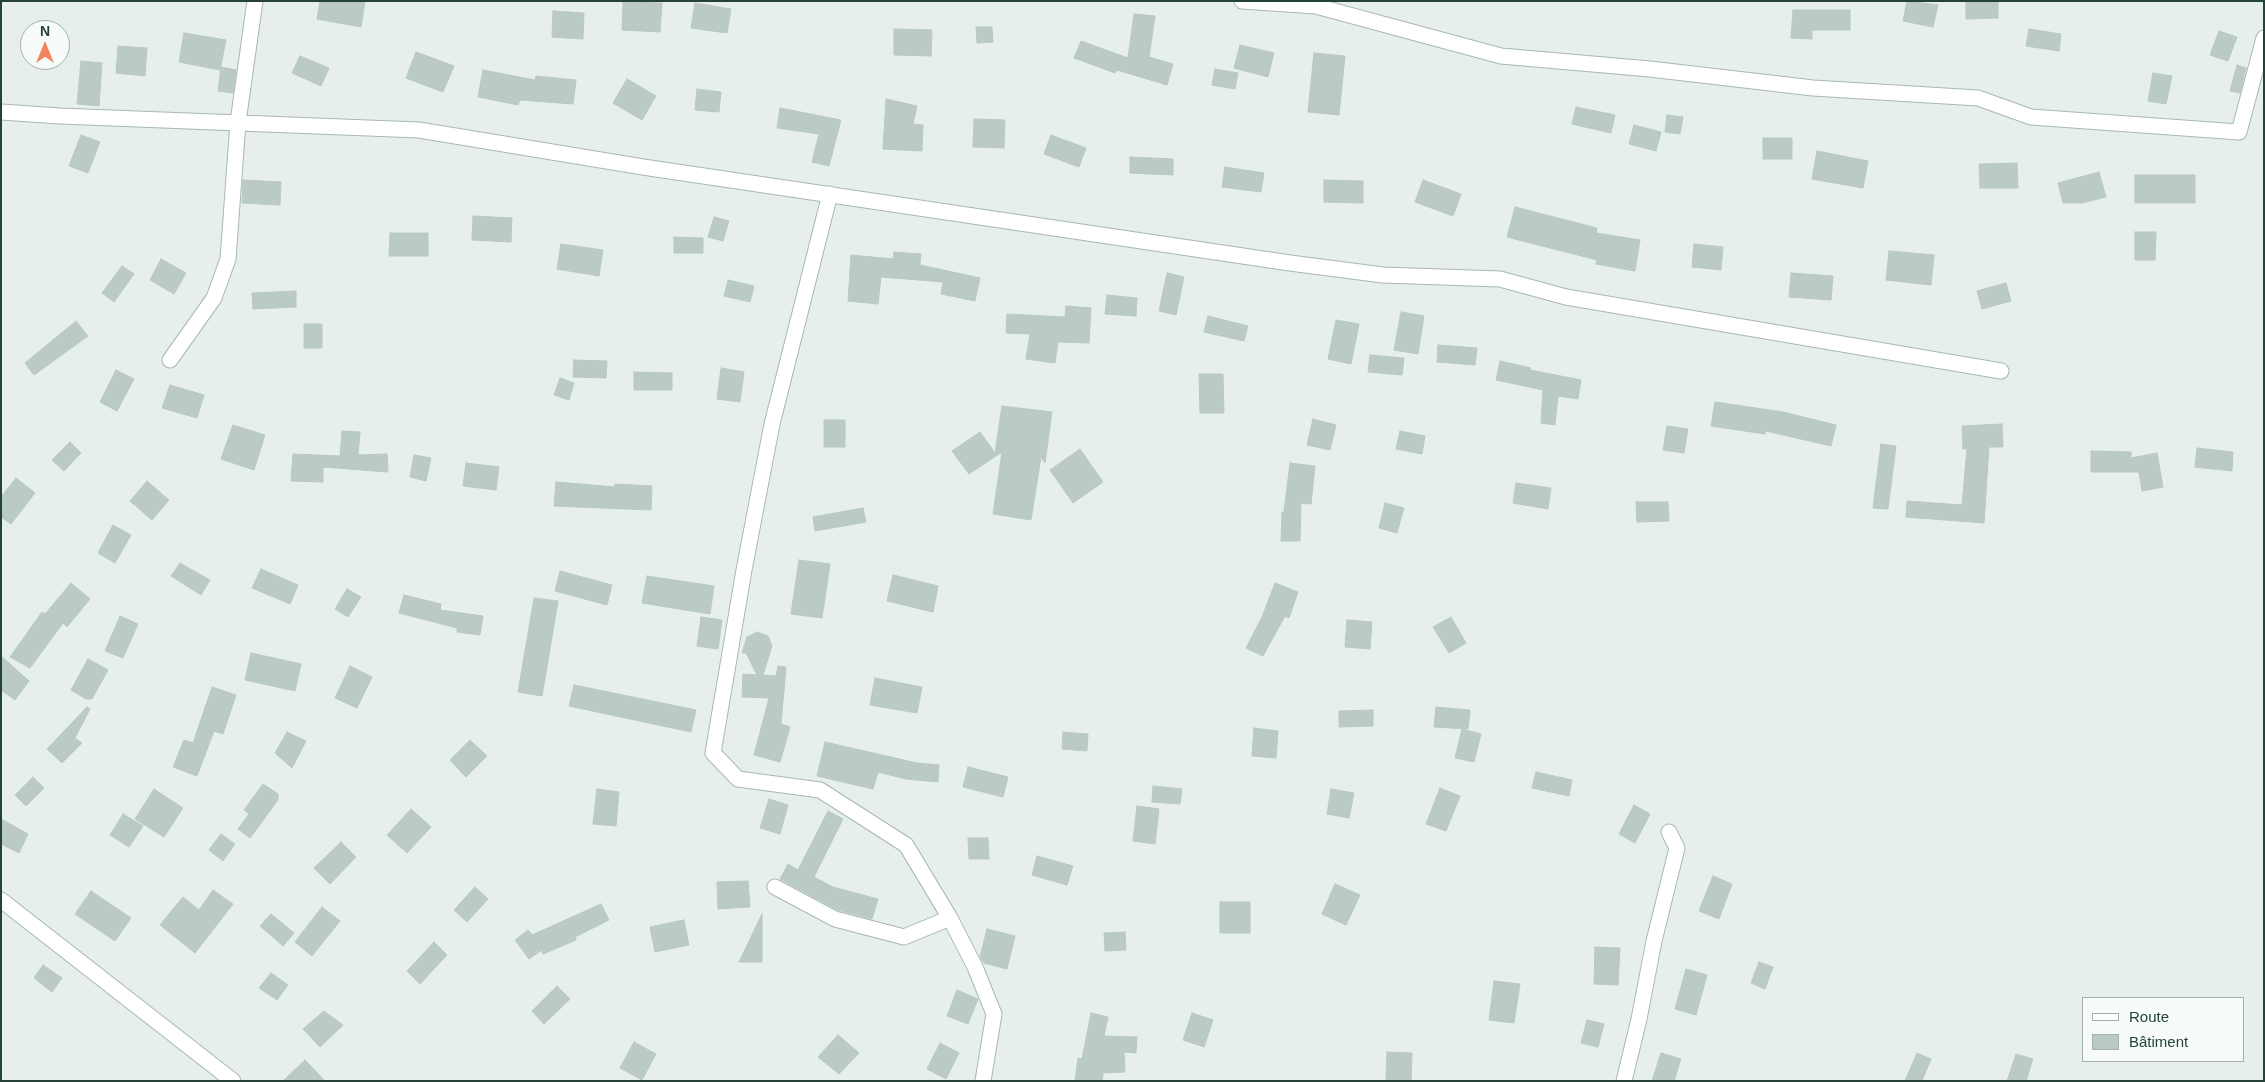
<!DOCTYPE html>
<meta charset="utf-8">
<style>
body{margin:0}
#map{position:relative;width:2265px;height:1082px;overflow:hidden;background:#e6efeb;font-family:Arial,sans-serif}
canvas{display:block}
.frame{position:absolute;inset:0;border:2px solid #24423a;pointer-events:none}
.legend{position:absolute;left:2082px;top:997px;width:162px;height:65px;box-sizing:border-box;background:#f7fbf9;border:1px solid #a3b1ad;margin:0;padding:6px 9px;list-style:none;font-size:15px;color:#24423a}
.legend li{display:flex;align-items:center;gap:10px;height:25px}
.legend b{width:25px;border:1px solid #a3b1ad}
.north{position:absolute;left:20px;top:20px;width:50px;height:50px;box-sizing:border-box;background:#f7fbf9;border:1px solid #a3b1ad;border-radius:50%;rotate:0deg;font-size:14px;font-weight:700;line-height:20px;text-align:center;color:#24423a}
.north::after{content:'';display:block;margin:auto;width:18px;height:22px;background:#f4845f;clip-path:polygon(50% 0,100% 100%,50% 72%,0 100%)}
</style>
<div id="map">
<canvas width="2265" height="1082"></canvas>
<div class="frame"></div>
<ul class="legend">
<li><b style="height:6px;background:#fff"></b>Route</li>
<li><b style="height:14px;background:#bbcac4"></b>Bâtiment</li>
</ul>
<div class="north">N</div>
</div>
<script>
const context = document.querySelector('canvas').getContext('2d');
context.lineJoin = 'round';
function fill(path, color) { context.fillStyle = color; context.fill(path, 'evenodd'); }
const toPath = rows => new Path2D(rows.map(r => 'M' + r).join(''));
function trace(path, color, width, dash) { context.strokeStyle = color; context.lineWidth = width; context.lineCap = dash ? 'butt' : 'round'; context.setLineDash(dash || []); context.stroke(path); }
const building = toPath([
 [320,1,365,1,361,27,317,19,320,1],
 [1907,1,1938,5,1933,27,1903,21,1907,1],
 [1966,1,1998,1,1998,18,1966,19,1966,1],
 [623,2,662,3,660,32,622,30,623,2],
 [695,3,731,9,727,33,691,28,695,3],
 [1793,10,1850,10,1850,30,1812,30,1812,39,1791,38,1793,10],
 [553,11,584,13,583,39,552,37,553,11],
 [1134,14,1155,16,1149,57,1173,64,1167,85,1117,70,1115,73,1074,58,1081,41,1128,58,1134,14],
 [976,27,992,27,993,42,977,43,976,27],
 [894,29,932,30,931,56,894,55,894,29],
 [2029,29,2061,34,2059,51,2026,46,2029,29],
 [2219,31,2237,37,2228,61,2210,55,2219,31],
 [184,33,226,40,220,70,179,62,184,33],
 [1240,45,1274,53,1268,77,1234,68,1240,45],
 [118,46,147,48,145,76,116,73,118,46],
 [416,52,454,66,443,92,406,78,416,52],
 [1314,53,1345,56,1339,115,1308,112,1314,53],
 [300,56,329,68,321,86,292,73,300,56],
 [81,61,102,63,99,106,77,104,81,61],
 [2237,65,2246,68,2240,93,2230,91,2237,65],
 [221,67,236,70,233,93,218,91,221,67],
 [1215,69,1238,73,1235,89,1212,85,1215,69],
 [483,70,535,80,536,76,576,80,573,104,520,100,518,105,478,97,483,70],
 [2153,73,2172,76,2166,104,2148,101,2153,73],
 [627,79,656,96,642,120,613,103,627,79],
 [697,89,721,92,719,112,695,110,697,89],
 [886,99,917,106,913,124,923,125,922,151,883,149,886,99],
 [1576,107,1615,115,1611,133,1572,124,1576,107],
 [780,108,841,120,829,166,812,162,819,134,777,128,780,108],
 [1667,115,1683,117,1680,134,1665,132,1667,115],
 [974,119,1005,120,1004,148,973,147,974,119],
 [1634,125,1661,132,1656,151,1629,144,1634,125],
 [81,135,100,142,88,173,69,166,81,135],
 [1051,135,1086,148,1079,167,1044,154,1051,135],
 [1763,138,1792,138,1792,159,1763,159,1763,138],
 [1817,151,1868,161,1863,188,1812,179,1817,151],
 [1130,157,1173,159,1173,175,1130,173,1130,157],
 [2017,163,2018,188,1980,188,1979,164,2017,163],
 [1225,167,1264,173,1261,192,1222,187,1225,167],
 [2099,172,2106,197,2082,203,2063,203,2058,183,2099,172],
 [2135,175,2195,175,2195,203,2135,203,2135,175],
 [243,180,281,182,280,205,242,203,243,180],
 [1324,180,1363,181,1363,203,1324,202,1324,180],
 [1423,180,1461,194,1453,216,1415,202,1423,180],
 [1515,207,1597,228,1596,233,1640,240,1635,271,1596,264,1597,260,1507,237,1515,207],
 [473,216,512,218,511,242,472,240,473,216],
 [714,217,729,221,723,241,708,237,714,217],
 [2135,232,2156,232,2155,260,2135,260,2135,232],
 [390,233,428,233,428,256,389,256,390,233],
 [674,237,703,238,703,253,674,253,674,237],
 [561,244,603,250,599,276,557,269,561,244],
 [1694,244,1723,247,1721,270,1692,267,1694,244],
 [1889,251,1934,255,1931,285,1886,280,1889,251],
 [894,252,921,254,920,265,980,278,975,301,941,294,943,282,881,277,878,304,848,301,851,255,893,259,894,252],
 [161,259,186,273,174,294,150,280,161,259],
 [122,266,134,274,114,302,102,293,122,266],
 [1167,273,1184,277,1176,315,1159,311,1167,273],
 [1791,273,1833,276,1831,300,1789,297,1791,273],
 [728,280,754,286,750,302,724,296,728,280],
 [2006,283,2011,301,1982,309,1977,291,2006,283],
 [296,291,296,307,253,309,252,293,296,291],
 [1107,295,1137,298,1136,316,1105,314,1107,295],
 [1066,306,1091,308,1089,343,1058,342,1055,363,1026,359,1030,334,1006,333,1007,314,1065,317,1066,306],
 [1401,312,1424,316,1418,354,1394,350,1401,312],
 [1208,316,1248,326,1244,341,1204,332,1208,316],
 [1336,320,1359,324,1351,364,1328,359,1336,320],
 [76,321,88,336,34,375,25,363,76,321],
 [304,324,322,324,322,348,304,348,304,324],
 [1438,345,1477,348,1475,365,1437,362,1438,345],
 [1370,355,1404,358,1402,375,1368,372,1370,355],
 [574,360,607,361,606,378,573,377,574,360],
 [1500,361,1531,368,1530,370,1581,380,1578,399,1558,396,1555,425,1541,423,1543,390,1496,380,1500,361],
 [721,368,744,372,740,402,717,399,721,368],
 [116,370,134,379,117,411,100,402,116,370],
 [634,372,672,373,672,390,634,390,634,372],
 [1199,374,1223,374,1224,413,1200,413,1199,374],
 [560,378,574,383,569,400,554,395,560,378],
 [170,385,204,395,197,418,162,408,170,385],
 [1715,402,1783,412,1836,425,1831,446,1766,431,1765,434,1711,426,1715,402],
 [1002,406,1052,412,1045,463,1041,457,1031,520,993,514,1002,452,969,474,952,451,980,432,995,453,1002,406],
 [1313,419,1336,425,1330,450,1307,445,1313,419],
 [824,420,845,420,845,447,824,447,824,420],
 [2002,424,2003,447,1989,447,1984,523,1906,517,1907,501,1962,505,1967,449,1963,449,1962,426,2002,424],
 [233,425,265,435,254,470,221,459,233,425],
 [1667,426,1688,429,1684,453,1663,450,1667,426],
 [342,431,360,432,358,455,387,454,388,472,323,467,323,482,291,481,293,454,340,456,342,431],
 [1400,431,1425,436,1422,454,1396,449,1400,431],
 [70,442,81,453,64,471,52,460,70,442],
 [1881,444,1896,446,1888,509,1873,508,1881,444],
 [2197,448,2233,452,2232,471,2195,467,2197,448],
 [1080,449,1103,482,1073,503,1050,470,1080,449],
 [2091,451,2131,452,2131,458,2157,453,2163,487,2142,491,2139,472,2091,472,2091,451],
 [414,455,431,458,426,481,410,477,414,455],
 [466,463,499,467,496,490,463,486,466,463],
 [1290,463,1315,466,1311,504,1301,503,1300,541,1281,541,1282,512,1284,512,1290,463],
 [16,478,35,493,11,524,1,517,1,497,16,478],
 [147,481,169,500,152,520,130,501,147,481],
 [556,482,615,487,615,484,652,486,651,510,554,506,556,482],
 [1516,483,1551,488,1548,509,1513,503,1516,483],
 [1636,502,1668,502,1669,521,1637,522,1636,502],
 [1385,503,1404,508,1397,533,1379,528,1385,503],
 [863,508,866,522,815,531,813,517,863,508],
 [113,525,131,535,115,563,98,553,113,525],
 [799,560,830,564,822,618,791,614,799,560],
 [180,563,210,580,201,595,171,576,180,563],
 [261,569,298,585,290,604,252,588,261,569],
 [560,571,612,585,607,605,555,591,560,571],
 [893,575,938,586,933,612,887,601,893,575],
 [647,576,714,586,710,614,642,603,647,576],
 [71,583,90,599,67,627,63,623,30,668,10,657,42,612,45,614,71,583],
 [1275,583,1298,592,1289,618,1285,616,1263,656,1246,648,1262,617,1275,583],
 [347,589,361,597,348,617,335,609,347,589],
 [404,595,441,604,440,610,483,616,480,635,457,632,457,628,399,613,404,595],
 [534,598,558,601,542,696,518,692,534,598],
 [120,616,138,624,123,658,105,651,120,616],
 [701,617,722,620,718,649,697,646,701,617],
 [1451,617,1466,643,1449,653,1433,627,1451,617],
 [1347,620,1372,622,1370,649,1345,647,1347,620],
 [757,632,768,636,772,646,763,675,776,676,778,666,786,667,781,724,790,727,780,762,754,755,769,698,742,697,743,674,757,675,746,653,742,653,747,637,757,632],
 [251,653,301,664,295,691,245,680,251,653],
 [1,656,29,681,15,700,1,690,1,656],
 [88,659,108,670,92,699,86,699,71,690,88,659],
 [350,666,372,677,357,708,335,698,350,666],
 [875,678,922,687,917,713,870,705,875,678],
 [574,685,696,710,691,732,569,706,574,685],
 [212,687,236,695,223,734,214,731,197,776,173,767,184,740,193,743,212,687],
 [87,707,90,709,75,738,82,743,62,763,47,749,87,707],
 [1436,707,1470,710,1468,729,1434,727,1436,707],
 [1373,710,1373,726,1339,727,1339,711,1373,710],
 [1254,728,1278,731,1276,758,1252,756,1254,728],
 [1462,729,1481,734,1474,762,1455,758,1462,729],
 [287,732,306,741,292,768,275,753,287,732],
 [1063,732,1088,734,1087,751,1062,749,1063,732],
 [470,740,487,756,466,777,450,760,470,740],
 [825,742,917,763,939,765,938,782,906,779,878,772,873,789,817,776,825,742],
 [968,767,1008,777,1003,797,963,787,968,767],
 [1536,772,1572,780,1569,796,1532,788,1536,772],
 [33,777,44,788,26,806,15,795,33,777],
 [263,784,278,794,278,800,250,838,238,829,249,814,244,810,263,784],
 [1153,786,1182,789,1180,804,1152,802,1153,786],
 [1440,788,1460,796,1446,831,1426,824,1440,788],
 [154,789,183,808,164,837,135,819,154,789],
 [597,789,619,792,616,826,593,824,597,789],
 [1331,789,1354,793,1349,818,1327,814,1331,789],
 [769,799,788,805,780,834,760,828,769,799],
 [1634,805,1650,814,1635,843,1619,834,1634,805],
 [1137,806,1159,809,1155,844,1133,841,1137,806],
 [411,809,431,827,407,853,387,835,411,809],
 [828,811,843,819,814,877,833,887,878,899,872,919,838,910,780,879,788,864,798,870,828,811],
 [123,814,143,826,129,847,110,835,123,814],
 [1,819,28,834,19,853,1,844,1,819],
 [221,834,235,844,223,861,209,850,221,834],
 [968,838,988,838,989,859,969,859,968,838],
 [341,842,356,857,330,884,314,868,341,842],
 [1037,856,1073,866,1067,885,1032,875,1037,856],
 [1713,876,1732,884,1719,919,1699,911,1713,876],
 [748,881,750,907,718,909,717,882,748,881],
 [1335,884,1360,895,1346,925,1322,914,1335,884],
 [475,887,488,899,467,922,454,910,475,887],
 [213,890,233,904,195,953,160,925,183,897,199,910,213,890],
 [91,891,131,918,115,941,75,914,91,891],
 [1220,902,1250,902,1250,933,1220,933,1220,902],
 [601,904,609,920,575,937,576,940,543,954,542,950,529,959,515,940,528,930,532,935,601,904],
 [322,907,340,921,312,956,295,942,322,907],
 [271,914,294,933,283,946,260,926,271,914],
 [762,914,762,962,739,962,762,914],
 [684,920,689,945,655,952,650,927,684,920],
 [987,929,1015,936,1007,969,984,963,980,957,987,929],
 [1125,932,1126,950,1105,951,1104,933,1125,932],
 [434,942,447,955,420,984,407,971,434,942],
 [1595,947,1620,948,1618,985,1594,984,1595,947],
 [1759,962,1773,967,1765,989,1751,983,1759,962],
 [43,965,62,978,52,992,34,978,43,965],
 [1686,969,1707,975,1696,1015,1675,1009,1686,969],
 [271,973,288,985,277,1000,259,988,271,973],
 [1494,981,1520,984,1514,1023,1489,1020,1494,981],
 [557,986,570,999,544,1024,532,1011,557,986],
 [957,990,978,999,968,1024,947,1016,957,990],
 [324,1011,343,1025,320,1047,303,1029,324,1011],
 [1091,1013,1108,1017,1104,1036,1137,1037,1136,1053,1124,1052,1125,1072,1103,1073,1102,1081,1075,1081,1078,1058,1082,1059,1091,1013],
 [1192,1013,1213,1020,1204,1047,1183,1040,1192,1013],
 [1587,1020,1604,1024,1598,1047,1581,1043,1587,1020],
 [838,1035,859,1053,839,1074,818,1057,838,1035],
 [634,1042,656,1054,642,1080,620,1068,634,1042],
 [940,1043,959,1053,946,1079,927,1069,940,1043],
 [1387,1052,1412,1053,1411,1081,1386,1081,1387,1052],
 [1661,1053,1681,1059,1674,1081,1652,1081,1661,1053],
 [1917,1053,1931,1059,1922,1081,1905,1081,1917,1053],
 [2016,1054,2033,1059,2026,1081,2007,1081,2016,1054],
 [305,1060,325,1081,283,1081,305,1060]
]);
fill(building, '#bbcac4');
trace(building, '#b8c9c2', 1);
const street = toPath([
 [1242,1,1316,6,1501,56,1650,69,1813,88,1978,98,2031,117,2239,132,2264,38],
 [1,112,60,116,419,130,643,167,1290,263,1383,275,1500,279,1566,297,2001,371],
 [830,194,772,424,744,570,713,753,738,779,820,790,906,845,950,918,975,967,994,1014,983,1081],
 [170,360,214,298,228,259,238,122,255,1],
 [775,887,835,919,904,937,950,918],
 [1,900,233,1081],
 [1624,1081,1639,1019,1654,941,1677,848,1669,832]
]);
trace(street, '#a8b8b2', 17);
trace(street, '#fff', 15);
</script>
